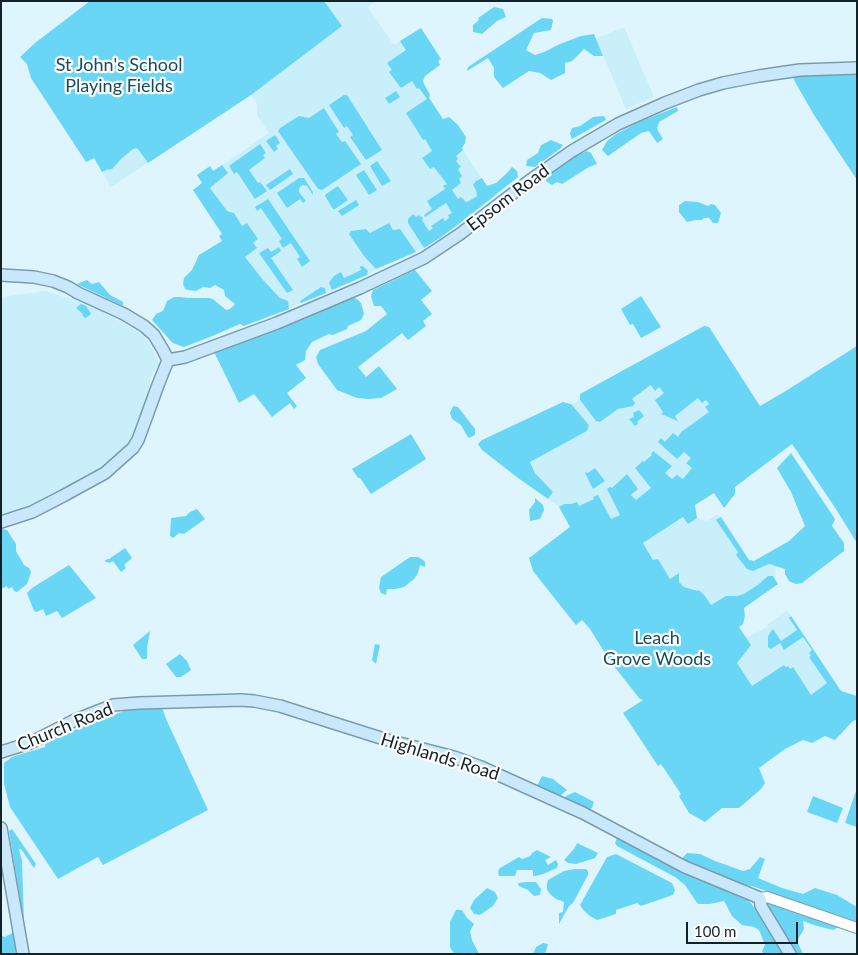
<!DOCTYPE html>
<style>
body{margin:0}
#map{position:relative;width:858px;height:955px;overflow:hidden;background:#dff5fd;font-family:Lato,sans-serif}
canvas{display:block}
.frame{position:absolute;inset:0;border:2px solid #132226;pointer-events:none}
.scale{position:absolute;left:686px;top:922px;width:112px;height:22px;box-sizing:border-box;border:2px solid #132226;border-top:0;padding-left:6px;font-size:15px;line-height:18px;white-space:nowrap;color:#132226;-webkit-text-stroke:4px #fefefe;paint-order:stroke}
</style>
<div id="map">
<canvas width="858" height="955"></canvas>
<div class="frame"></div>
<div class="scale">100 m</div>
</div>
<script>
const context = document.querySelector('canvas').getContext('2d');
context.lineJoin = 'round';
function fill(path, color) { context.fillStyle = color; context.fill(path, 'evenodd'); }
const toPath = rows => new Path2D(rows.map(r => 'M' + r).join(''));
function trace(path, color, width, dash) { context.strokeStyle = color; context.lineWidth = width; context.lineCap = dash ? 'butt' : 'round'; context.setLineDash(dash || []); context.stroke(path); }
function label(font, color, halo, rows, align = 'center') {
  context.font = font + ' Lato,sans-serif'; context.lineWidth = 4.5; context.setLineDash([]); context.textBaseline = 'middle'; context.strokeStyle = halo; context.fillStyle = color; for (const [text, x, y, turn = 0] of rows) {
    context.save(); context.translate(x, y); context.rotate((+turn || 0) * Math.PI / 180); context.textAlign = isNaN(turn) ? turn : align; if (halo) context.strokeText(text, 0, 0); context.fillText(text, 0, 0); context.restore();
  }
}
fill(toPath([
 [90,1,375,1,368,7,394,45,421,28,441,59,438,61,440,65,425,76,423,81,424,84,430,95,429,98,494,197,464,220,440,238,424,248,376,269,367,275,276,314,193,190,202,183,197,175,210,166,214,171,269,133,257,115,257,104,251,95,109,188,109,183,94,158,86,162,31,78,27,64,20,57,35,43],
 [624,27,654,97,626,109,596,39],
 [46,291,88,305,107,314,143,334,148,344,150,344,160,365,155,369,151,377,149,387,151,392,134,439,130,445,104,469,31,508,16,511,1,516,1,297],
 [683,363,706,391,734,444,615,551,571,504,564,504,559,507,548,499,553,492,535,473,530,462,565,443,587,431,589,425,571,404,580,400,595,420,600,422],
 [716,515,721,517,749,560,776,566,775,579,778,584,743,608,703,614,674,576,670,579,658,559,653,560,643,543,683,517,688,523,697,518,707,521],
 [787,610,841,691,785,749,732,669,751,645,746,638,767,627,768,624]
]), '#c9effb');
fill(toPath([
 [90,1,324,1,342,26,251,95,148,163,138,149,136,148,133,149,122,158,112,169,106,170,102,172,94,158,86,162,31,78,27,64,20,57,35,43],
 [494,7,503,9,506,17,497,21,482,34,473,32,473,25,479,20,478,18],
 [542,18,552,19,553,21,551,30,534,33,526,50,535,55,544,52,560,44,581,36,594,34,603,56,594,56,584,49,572,61,565,63,565,73,551,80,540,73,529,71,503,88,494,77,494,68,488,58,467,71,468,67],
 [421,28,441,59,438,61,440,65,425,76,423,81,424,84,430,95,429,98,443,119,449,117,458,125,466,137,465,143,462,148,463,150,456,156,458,159,456,161,461,167,458,169,462,176,459,179,461,183,452,190,458,199,461,197,466,202,469,201,477,196,476,190,473,185,476,181,482,178,487,186,496,183,507,173,512,167,517,171,518,177,464,220,440,238,424,248,408,223,408,219,413,214,416,217,419,215,420,217,421,216,423,218,422,220,429,231,433,228,431,226,443,218,445,221,449,218,448,215,452,213,446,203,425,217,424,215,432,209,427,201,445,189,443,186,447,184,434,167,430,169,422,158,432,151,425,139,423,140,406,113,427,99,419,88,417,89,412,81,401,88,389,72,392,70,387,63,406,50,400,41],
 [857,71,857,180,814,115,795,82,792,74],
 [396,91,400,97,389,104,385,98],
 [344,95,347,95,382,150,366,160,350,137,353,135,347,126,344,128,329,105],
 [677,107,678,111,659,122,657,129,663,139,657,143,649,131,641,133,608,156,602,150,607,141,616,134,639,122],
 [324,108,339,132,336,134,342,142,345,141,361,164,322,190,318,189,278,131,280,128,299,116,309,118],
 [604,116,606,120,572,139,570,134,572,128,580,126,593,117],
 [275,135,280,143,276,146,278,149,274,152,266,141],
 [551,140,563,145,561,148,535,167,526,166,527,160,538,153,541,145],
 [260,144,266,153,263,155,265,158,249,170,258,183,260,182,267,191,255,199,237,172,234,174,229,166],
 [587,151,591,153,597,164,589,167,562,184,557,182,552,185,546,181,545,177,553,171,576,156],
 [377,161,391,181,382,186,370,166],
 [222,165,228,173,210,188,227,211,234,213,242,226,247,223,258,239,253,243,257,248,245,257,263,280,280,298,288,301,289,309,244,326,240,324,210,337,184,347,181,346,173,343,169,339,152,320,156,314,163,311,167,301,174,297,179,297,189,298,209,298,213,299,226,310,230,309,235,304,225,296,224,290,215,285,210,288,203,287,196,291,188,290,185,289,183,284,184,278,192,270,199,255,222,241,219,236,222,234,193,190,202,183,197,175,210,166,213,171],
 [290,169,293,174,270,190,266,185],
 [364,170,377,190,369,195,356,175],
 [299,178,304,178,313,192,313,195,307,186,304,185,301,186,299,189,299,192,306,201,303,203,300,199,287,208,277,193],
 [338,186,348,200,335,209,333,209,325,196,326,194],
 [268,199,310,261,302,267,297,259,300,257,291,243,283,248,279,241,282,239,261,208,257,211,255,207],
 [356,200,359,205,342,216,338,211],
 [685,201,698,202,708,206,711,204,715,205,721,213,718,223,713,223,709,218,704,218,702,220,696,220,687,222,679,212,679,205],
 [389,223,393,230,400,229,416,252,376,269,364,256,349,234,351,231,366,229,370,233],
 [279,247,281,251,271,258,293,290,287,293,259,253,268,248,271,252],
 [360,266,362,266,365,268,368,271,367,275,332,290,329,283,334,276,341,272,344,278,361,270],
 [415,270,432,291,421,300,432,314,423,321,426,326,408,340,402,333,358,367,366,377,379,366,397,389,381,398,368,399,357,398,337,390,318,364,316,357,320,350,366,331,387,314,381,306,374,306,371,296,373,290],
 [87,280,92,284,99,282,110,295,123,302,123,306,77,284],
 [321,287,325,288,326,293,301,303,300,301],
 [349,296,357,299,361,303,364,314,361,320,348,326,347,329,333,335,329,334,312,342,306,351,305,360,296,365,306,378,287,393,297,406,294,409,290,403,272,417,254,394,239,403,215,354,215,351],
 [641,296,661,327,641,338,633,324,630,325,621,309],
 [81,304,86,306,90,312,91,314,89,316,85,318,82,315,83,314,76,308],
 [704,326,709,327,760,406,784,392,857,346,857,543,834,506,792,444,735,487,735,494,724,508,714,493,695,505,697,518,688,524,683,517,643,543,653,560,658,559,670,579,679,573,679,582,684,587,694,590,700,591,705,596,711,605,726,596,737,596,744,594,759,584,768,576,773,576,778,584,744,608,745,616,743,624,739,627,751,645,737,663,752,686,784,665,786,667,788,666,790,669,793,667,811,695,827,683,809,657,811,656,809,653,812,650,803,637,784,650,780,643,771,649,768,647,768,636,773,629,781,641,797,630,789,618,791,616,841,691,857,696,857,719,852,722,835,740,825,736,812,743,803,740,785,749,759,768,765,783,761,789,739,808,722,808,705,822,689,813,679,796,681,794,661,764,658,766,623,713,643,700,639,698,610,661,590,629,582,620,576,625,567,614,533,571,529,558,570,527,559,507,564,504,571,504,577,502,579,506,594,499,593,497,598,495,611,519,620,515,607,489,610,487,612,488,627,474,638,489,631,495,636,500,651,488,635,468,643,461,644,462,652,455,651,454,653,451,672,466,665,473,672,479,677,475,683,479,692,468,686,463,691,458,684,452,677,459,658,442,661,438,665,442,673,433,678,437,681,432,709,412,705,407,709,404,706,400,702,403,698,398,675,416,678,421,661,414,663,412,655,400,664,393,659,387,655,391,651,385,632,399,635,403,633,406,618,409,600,422,596,421,580,400,580,394],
 [563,402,571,404,589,425,587,431,565,443,530,462,535,473,553,492,548,499,518,478,482,450,478,444,482,440],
 [453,406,458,407,475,429,475,435,469,438,466,434,461,425,452,419,450,413],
 [639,410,644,416,637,422,638,424,635,426,629,419,634,417,633,413],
 [411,434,426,459,371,494,360,478,358,478,352,469],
 [791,453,835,519,832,526,844,543,844,551,802,583,796,584,789,581,785,574,785,569,769,564,753,571,747,569,736,555,738,552,716,520,721,517,749,560,754,561,789,541,805,526,791,492,777,468],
 [595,468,605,481,593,489,585,473,586,472,588,473],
 [535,498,543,505,544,510,540,519,530,521,529,510,535,502],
 [197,509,205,519,184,534,179,533,173,538,170,536,171,518,186,516,190,512],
 [3,529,7,530,16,544,16,551,24,565,29,568,31,572,27,584,17,592,14,591,12,587,8,589,7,586,1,589,1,530],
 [125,548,132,558,124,565,126,568,121,572,113,561,109,563,104,561,108,559,109,559],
 [410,557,418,557,423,560,425,562,425,567,420,565,418,573,414,579,404,587,396,589,387,589,386,595,381,593,379,588,381,577],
 [69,565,96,598,62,618,57,611,46,616,43,609,37,612,34,611,27,593,32,588],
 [150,631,147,648,147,658,146,659,142,659,133,645],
 [375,644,380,645,376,664,372,660],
 [180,654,187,661,191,670,181,677,176,677,166,664],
 [139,708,162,708,167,721,208,810,103,865,98,857,58,879,10,807,4,784,4,763,12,757,45,747,45,744,72,731,124,711],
 [542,776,553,779,567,790,560,796,537,786],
 [856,791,857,791,857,827,845,823],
 [575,792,594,802,592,808,587,811,565,799,566,796],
 [813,796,843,808,837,823,807,812],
 [12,829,36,864,34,868,21,849,19,849,22,861,24,923,9,831],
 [619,837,741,894,751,903,783,953,764,954,762,951,765,945,759,930,754,927,742,925,732,916,724,901,710,904,699,904,697,903,685,885,675,877,617,846,615,843,617,838],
 [577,843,598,853,595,858,576,864,568,863,564,860,574,849],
 [537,850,551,857,545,860,548,865,556,860,558,864,557,868,543,874,536,876,533,876,533,870,517,870,515,876,499,876,498,871,500,868,519,857,522,859,528,857,531,855,532,853],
 [687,853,700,854,715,861,743,871,750,869,760,857,765,859,758,878,782,888,803,894,815,888,837,895,857,907,857,923,752,886,742,885,681,860],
 [616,854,672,883,675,890,673,895,641,906,637,903,616,910,616,914,597,920,590,916,584,911,580,905,607,857],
 [575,869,586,869,588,871,588,875,573,903,569,906,559,924,559,913,563,912,564,902,556,899,551,895,547,890,547,884,548,880,564,871],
 [526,882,536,882,541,889,540,895,534,896,528,890,519,886,518,883],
 [487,888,495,892,498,898,493,906,480,915,474,914,470,908,474,900],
 [768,902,839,927,833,930,817,926,803,921,804,929,797,941,803,954,795,954,766,904],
 [456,910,462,910,467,918,474,924,470,931,472,940,479,954,454,954,450,947,450,922],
 [14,932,17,954,1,954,1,936,5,937],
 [543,943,548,944,545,954,533,954,536,947]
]), '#6ad6f5');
const tertiary = toPath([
 [760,898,767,897,857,928]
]);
const secondary = toPath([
 [1,275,34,277,53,281,68,287,78,293,124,314,144,326,154,335,163,350,168,360],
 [168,360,185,357,277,323,360,288,424,258,460,234,529,181,572,151,618,124,665,103,699,90,723,83,759,76,800,70,857,68],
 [1,522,32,512,63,496,105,473,124,456,133,448,138,440,158,385,168,360],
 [1,752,30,743,75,720,113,705,139,703,241,700,254,701,280,706,384,739,454,757,481,767,583,813,685,867,760,898,761,906,790,954],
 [1,828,23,954]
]);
trace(tertiary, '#799da8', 12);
trace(secondary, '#799da8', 14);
trace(tertiary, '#fff', 10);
trace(secondary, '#cae8fc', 11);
label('18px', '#164c5a', '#fefefe', [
 ["St John's School",119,65],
 ["Playing Fields",119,86],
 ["Leach",657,638],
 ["Grove Woods",657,659]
]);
label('18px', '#132226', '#fefefe', [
 ["Epsom Road",508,198,-37],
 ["Church Road",65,727,-22],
 ["Highlands Road",440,757,17]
]);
</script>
